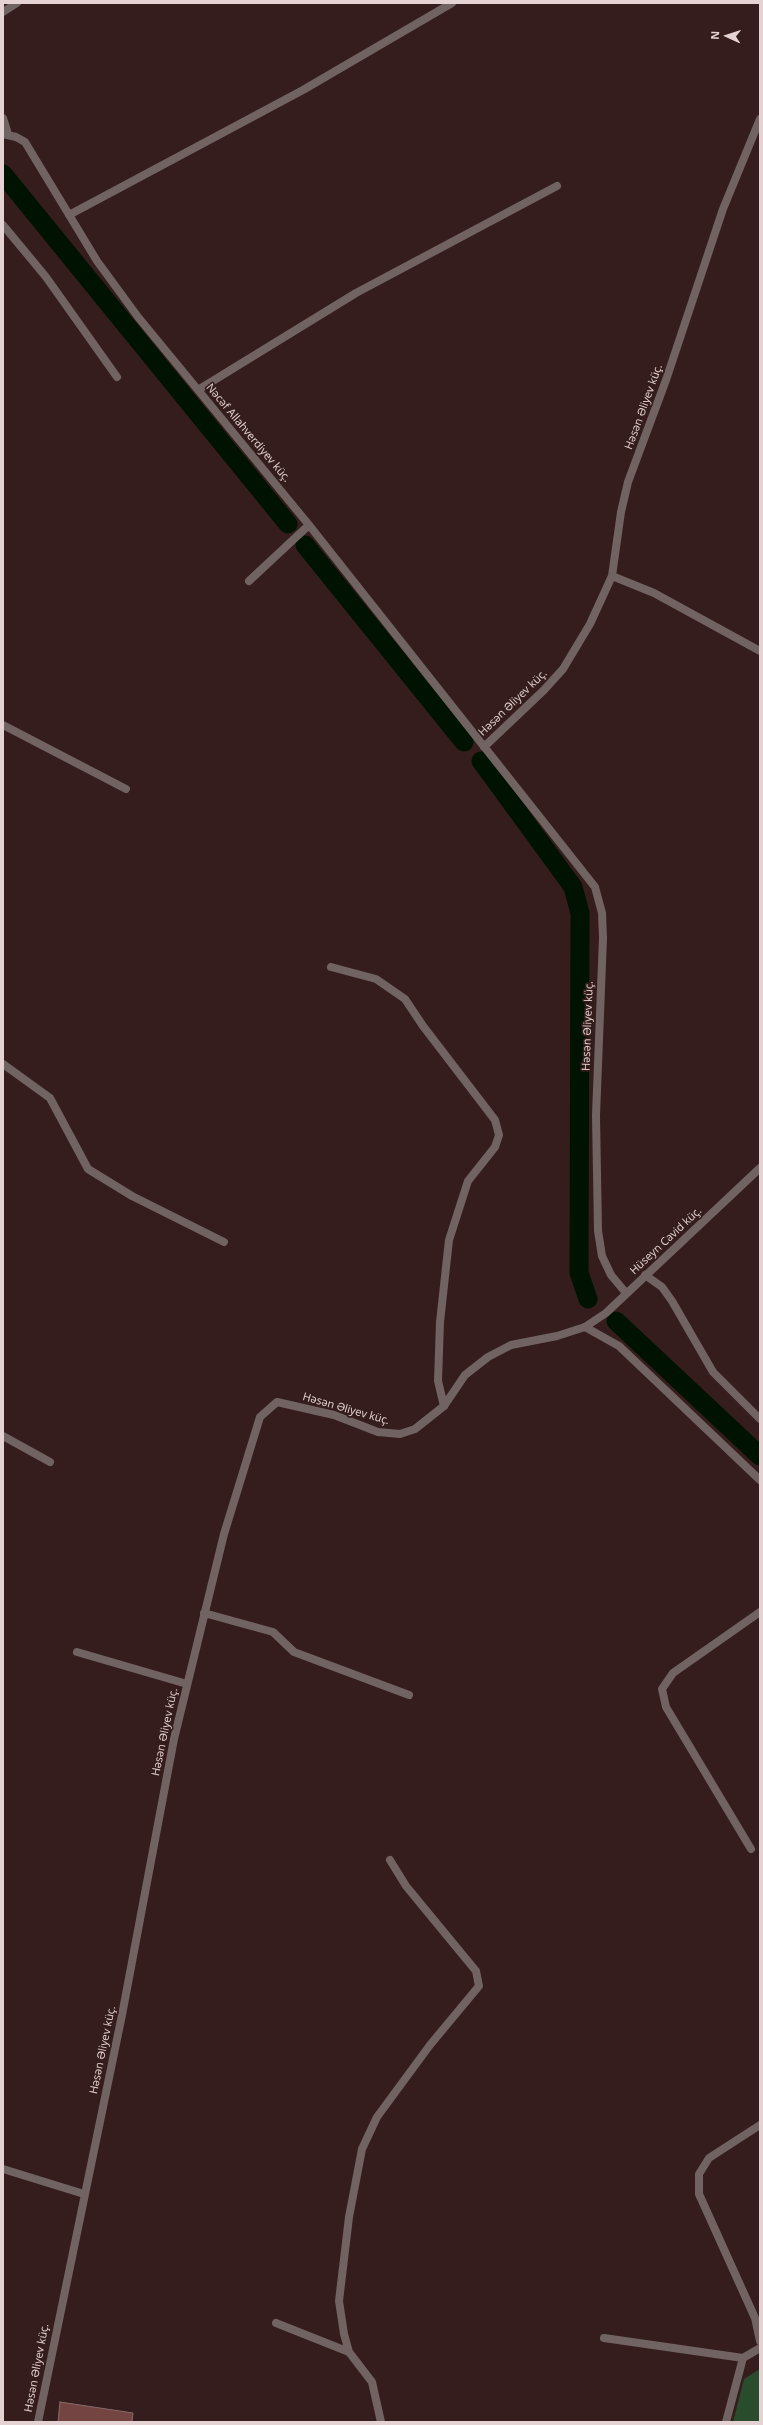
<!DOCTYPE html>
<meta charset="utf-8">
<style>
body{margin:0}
#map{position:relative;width:763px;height:2425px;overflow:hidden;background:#351d1d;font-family:"Open Sans",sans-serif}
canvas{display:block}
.frame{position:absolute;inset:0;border:4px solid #e4d3d2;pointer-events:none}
.north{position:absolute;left:707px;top:16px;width:40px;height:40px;-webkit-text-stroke:3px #351d1d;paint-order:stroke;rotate:273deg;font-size:11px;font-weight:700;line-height:16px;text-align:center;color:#e4d3d2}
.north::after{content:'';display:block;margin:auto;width:14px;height:18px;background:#e4d3d2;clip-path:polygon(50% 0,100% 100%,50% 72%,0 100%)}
</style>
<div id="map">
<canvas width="763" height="2425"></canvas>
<div class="frame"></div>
<div class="north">N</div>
</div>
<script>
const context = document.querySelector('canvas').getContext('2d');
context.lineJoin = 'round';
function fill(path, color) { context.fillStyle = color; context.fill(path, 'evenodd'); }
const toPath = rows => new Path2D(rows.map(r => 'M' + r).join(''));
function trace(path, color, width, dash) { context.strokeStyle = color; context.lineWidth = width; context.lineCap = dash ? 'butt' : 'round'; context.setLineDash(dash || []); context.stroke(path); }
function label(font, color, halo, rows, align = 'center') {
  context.font = font + ' "Open Sans",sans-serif'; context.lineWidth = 3.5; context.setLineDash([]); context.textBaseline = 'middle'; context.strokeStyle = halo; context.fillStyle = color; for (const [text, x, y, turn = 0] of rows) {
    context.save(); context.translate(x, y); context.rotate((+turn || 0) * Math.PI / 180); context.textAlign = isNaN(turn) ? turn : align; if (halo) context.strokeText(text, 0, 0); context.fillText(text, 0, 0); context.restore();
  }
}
fill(toPath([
 [760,2369,760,2422,733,2422,744,2379]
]), '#294c2d');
trace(toPath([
 [3,174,288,524],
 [305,545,464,742],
 [481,761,573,887,580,913,579,1273,588,1299],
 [616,1321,760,1456]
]), '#001201', 19);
const building = toPath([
 [60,2402,133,2413,132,2422,58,2422,60,2402]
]);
fill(building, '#744442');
trace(building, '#886b69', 1);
trace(toPath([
 [3,12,17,3],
 [3,118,8,134],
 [3,134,16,137,25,142,97,261,138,317,309,525,595,887,602,913,603,938,596,1115,598,1231,602,1256,611,1275,626,1293],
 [69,215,303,90,452,3],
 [3,225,46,277,117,377],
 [198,390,356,293,557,186],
 [612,576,654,593,760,651],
 [249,581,309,525],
 [3,725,126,789],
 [484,747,544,690,563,669,590,624,612,576,621,512,628,482,666,380,723,209,760,119],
 [331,967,376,979,405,999,423,1026,495,1120,499,1135,495,1147,468,1181,449,1240,440,1322,438,1381,444,1406],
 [3,1064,50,1098,88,1169,132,1196,224,1242],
 [645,1275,662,1287,672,1301,713,1372,760,1419],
 [585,1327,619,1346,760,1480],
 [3,1436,50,1462],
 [204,1613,273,1632,294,1652,409,1695],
 [77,1652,187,1684],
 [751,1849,666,1707,662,1689,673,1673,760,1612],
 [760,2125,709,2158,699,2174,699,2194,755,2318,760,2341],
 [3,2169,84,2194],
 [276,2323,349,2352],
 [604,2338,743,2358],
 [38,2422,122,2015,174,1739,224,1534,260,1417,277,1402,334,1415,378,1432,400,1434,415,1429,444,1406,465,1375,488,1357,511,1345,557,1336,585,1327,606,1313,760,1168],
 [381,2422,372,2382,349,2352,344,2334,339,2301,349,2217,362,2149,377,2117,430,2045,479,1986,476,1971,406,1886,390,1860],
 [726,2422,743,2358,760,2348]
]), '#706362', 8);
label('11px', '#e4d3d2', '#351d1d', [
 ["Həsən Əliyev küç.",644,407,-70],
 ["Nəcəf Allahverdiyev küç.",248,433,50],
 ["Həsən Əliyev küç.",513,703,-44],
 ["Həsən Əliyev küç.",588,1026,-88],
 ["Hüseyn Cavid küç.",666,1241,-43],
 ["Həsən Əliyev küç.",346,1409,16],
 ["Həsən Əliyev küç.",165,1732,-78],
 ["Həsən Əliyev küç.",103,2050,-78],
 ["Həsən Əliyev küç.",37,2368,-79]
]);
</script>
